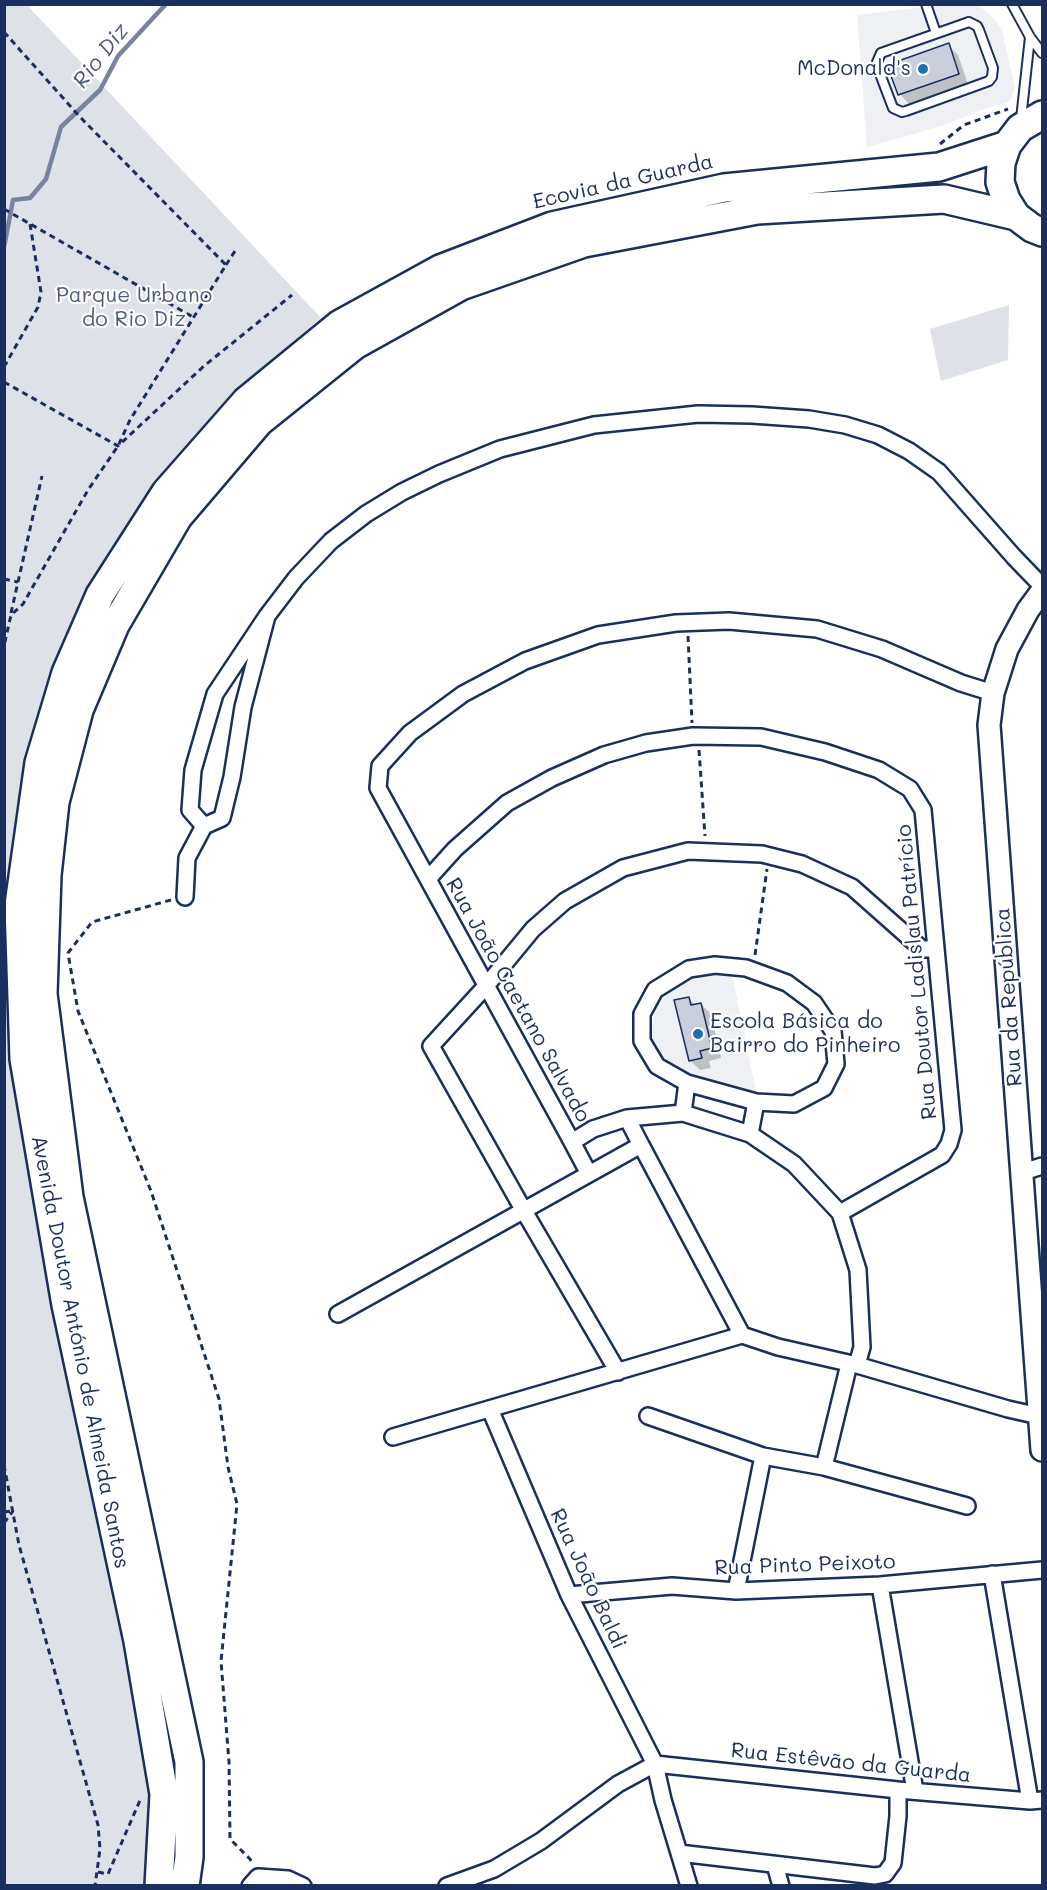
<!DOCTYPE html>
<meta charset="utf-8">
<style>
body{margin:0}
#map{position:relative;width:1047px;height:1890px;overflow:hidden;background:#fff;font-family:Mali,sans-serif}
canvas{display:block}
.frame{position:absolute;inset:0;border:6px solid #1b2f5e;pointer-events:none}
</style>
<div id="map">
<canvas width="1047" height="1890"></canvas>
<div class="frame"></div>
</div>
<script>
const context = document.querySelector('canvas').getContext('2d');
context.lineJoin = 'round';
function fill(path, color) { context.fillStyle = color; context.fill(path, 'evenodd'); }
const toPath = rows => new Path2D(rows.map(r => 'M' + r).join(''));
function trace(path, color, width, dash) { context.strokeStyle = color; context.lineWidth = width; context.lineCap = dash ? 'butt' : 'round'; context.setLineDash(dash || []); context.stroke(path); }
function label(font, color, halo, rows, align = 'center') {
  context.font = font + ' Mali,sans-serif'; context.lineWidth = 4.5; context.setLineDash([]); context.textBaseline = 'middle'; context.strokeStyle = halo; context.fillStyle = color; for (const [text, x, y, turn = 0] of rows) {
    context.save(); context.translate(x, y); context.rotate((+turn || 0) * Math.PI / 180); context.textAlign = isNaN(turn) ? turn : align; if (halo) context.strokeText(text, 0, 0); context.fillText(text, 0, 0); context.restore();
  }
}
fill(toPath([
 [942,5,978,5,994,18,1002,30,1015,88,1009,102,981,110,942,126,867,147,857,15],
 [713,974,732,974,756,1092,681,1071,669,1065,660,1057,653,1041,652,1027,655,1010,661,997,671,988,698,976]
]), '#eff0f4');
fill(toPath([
 [27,5,321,318,235,390,154,482,88,588,53,668,25,760,5,905,10,1061,52,1308,125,1644,150,1795,145,1885,5,1885,4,5],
 [1009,305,1008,360,941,381,930,329]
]), '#dee1e7');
fill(toPath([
 [948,45,958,55,968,84,909,104,900,94],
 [688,998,696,1006,701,1004,711,1014,721,1058,709,1061,711,1068,700,1070,690,1060]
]), '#0003');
trace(toPath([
 [4,247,13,200,30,198,46,179,61,127,100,90,118,56,166,4]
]), '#77839f', 4.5);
const building = toPath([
 [949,43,959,74,898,95,887,65,949,43],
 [689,997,691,1005,701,1003,712,1048,700,1051,702,1058,689,1061,674,1000,689,997]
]);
fill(building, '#caceda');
trace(building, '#1b2f5e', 1.5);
const lane = toPath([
 [926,4,936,33],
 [1012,4,1030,37,1042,53],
 [969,22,977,26,979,30,993,68,992,77,989,81,906,111,902,112,893,108,877,66,877,62,881,53,969,22],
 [1021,119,1030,37]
]);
const street = toPath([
 [267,616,243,707,232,777,222,818,204,826,190,810,193,770,215,694,267,616,296,578,331,541,366,514,402,492,439,474,500,449,594,425,698,414,752,415,809,419,845,425,878,435,909,451,939,472,1014,557,1042,586],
 [428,879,455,849,507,803,552,778,604,755,646,743,693,736,761,737,825,752,879,770,910,789,923,810,953,1130,949,1144,942,1155,840,1213],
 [185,897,187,858,204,826],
 [715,965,746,968,787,983,814,1003,833,1031,836,1064,824,1088,794,1104,756,1102,687,1083,657,1066,642,1041,642,1014,655,990,689,969,715,965],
 [683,1113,687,1083],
 [750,1134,756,1102],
 [572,1142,378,788,380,766,410,733,463,694,525,661,598,635,676,623,729,621,817,629,882,649,961,683,993,693],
 [1023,1172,1042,1166],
 [589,1174,572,1142,593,1129,627,1118,683,1113,750,1134,794,1164,840,1213,858,1270,862,1347,857,1365],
 [338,1314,641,1145,627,1118],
 [742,1335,778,1347,857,1365,1008,1409,1039,1416],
 [618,1372,524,1211,431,1046,486,986,533,929,565,901,623,868,688,851,762,854,802,864,852,887,922,949,936,949],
 [490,1409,569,1595,655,1764,663,1800,689,1886],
 [648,1416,763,1456,824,1467,967,1506],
 [393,1437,742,1335,641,1145],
 [824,1467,849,1364],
 [992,1574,1030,1801],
 [880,1585,915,1791],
 [736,1591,763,1456],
 [569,1595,672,1586,736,1591,880,1585,1042,1570],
 [655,1764,898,1790,1030,1801,1042,1800],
 [679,1853,875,1876,885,1874,893,1863,898,1816,898,1790],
 [775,1865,781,1886],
 [250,1886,258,1877,288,1879,303,1886],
 [447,1886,494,1869,541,1841,618,1784,655,1764]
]);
const secondary = toPath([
 [1042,591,1028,610,1007,649,993,693,989,725,1042,1450]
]);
const highway = toPath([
 [1042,115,1020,128,1007,145,1001,163,1000,182,1006,200,1016,216,1032,228,1042,232],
 [159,1886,164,1794,138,1641,66,1305,24,1059,19,905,39,763,66,673,100,595,166,492,246,401,340,324,440,269,552,226,724,188,939,167,1007,145],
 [185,1886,189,1857,189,1762,69,1197,43,994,47,875,55,802,79,710,115,625,178,517,259,422,355,345,461,286,584,243,757,210,944,199,1016,216]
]);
trace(lane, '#1b2f5e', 12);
trace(street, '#1b2f5e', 20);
trace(secondary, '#1b2f5e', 26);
trace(highway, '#1b2f5e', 32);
trace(toPath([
 [4,32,80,117,226,265,130,420,118,446,88,490,23,604,11,615,4,646],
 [940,144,964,125,1008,109],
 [4,209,193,317],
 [226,265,235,251],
 [4,367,38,307,41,292,30,224],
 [4,382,118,446,204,366,292,295],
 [4,579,18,582],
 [11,613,42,476],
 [688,636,692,723],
 [699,750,705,836],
 [171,900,92,922,68,953,78,1011,151,1191,219,1399,228,1467,237,1504,221,1661,229,1762,230,1839,250,1859,253,1865],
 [755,955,767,869],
 [4,1465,19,1545,98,1825,100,1849,95,1886],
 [4,1512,13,1511],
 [4,1523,13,1511],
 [98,1872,108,1874,141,1798]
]), '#1b2f5e', 3, [6, 4.5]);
trace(lane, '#fff', 8);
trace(street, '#fff', 15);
trace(secondary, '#fff', 21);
trace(highway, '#fff', 27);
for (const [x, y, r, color] of [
 [923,69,6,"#1f6fb2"],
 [698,1034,6,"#1f6fb2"]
]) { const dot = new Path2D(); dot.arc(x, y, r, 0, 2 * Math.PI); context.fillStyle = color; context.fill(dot); trace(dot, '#fff', 2); }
label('21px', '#1b2f5e', '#fff', [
 ["McDonald's",911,69],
 ["Escola Básica do",710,1022,"left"],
 ["Bairro do Pinheiro",710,1046,"left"]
], 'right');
label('21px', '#1b2f5e', '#fff', [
 ["Ecovia da Guarda",623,182,-13],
 ["Rua Doutor Ladislau Patrício",917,972,-95],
 ["Rua da República",1009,997,-94],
 ["Rua João Caetano Salvado",518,1000,61],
 ["Avenida Doutor António de Almeida Santos",80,1352,79],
 ["Rua Pinto Peixoto",805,1565,-2],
 ["Rua João Baldi",588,1579,65],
 ["Rua Estêvão da Guarda",851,1763,6]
]);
label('21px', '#4c5c80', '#fff', [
 ["Parque Urbano",134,296],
 ["do Rio Diz",134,320]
]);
label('italic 22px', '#49597e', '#fff', [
 ["Rio Diz",101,56,-52]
]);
</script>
